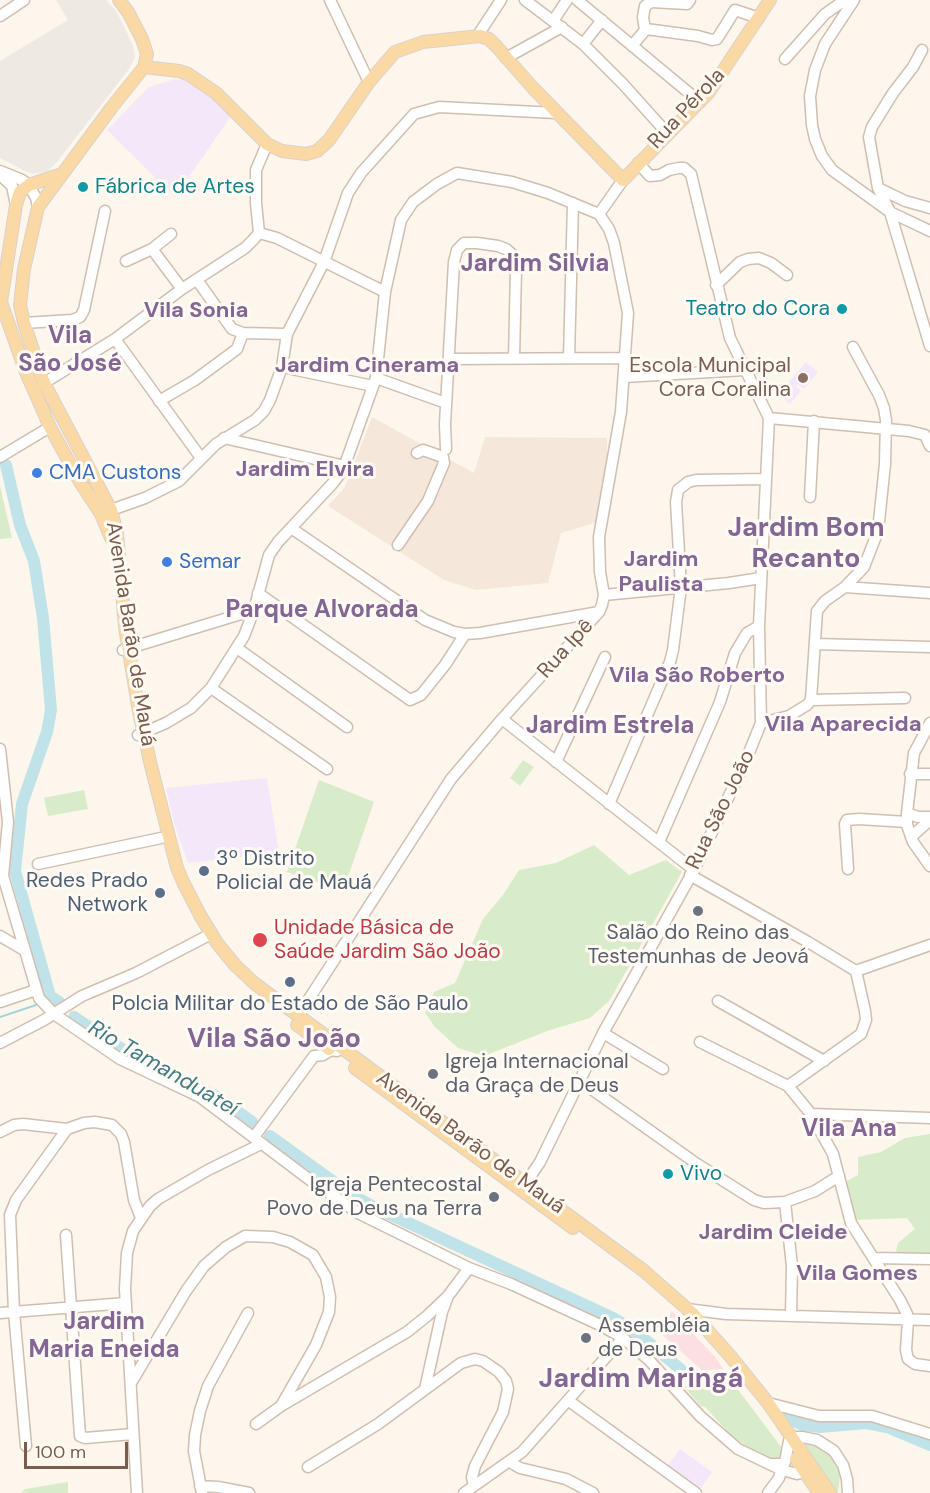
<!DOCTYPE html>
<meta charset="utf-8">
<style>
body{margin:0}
#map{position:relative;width:930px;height:1493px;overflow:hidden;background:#fdf6ec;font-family:"DM Sans",sans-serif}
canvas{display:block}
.scale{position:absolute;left:24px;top:1442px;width:104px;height:27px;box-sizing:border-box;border:3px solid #7a5c4d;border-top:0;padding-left:8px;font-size:18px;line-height:21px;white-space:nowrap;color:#7a5c4d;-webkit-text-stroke:4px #fffaf3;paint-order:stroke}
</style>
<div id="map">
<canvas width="930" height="1493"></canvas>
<div class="scale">100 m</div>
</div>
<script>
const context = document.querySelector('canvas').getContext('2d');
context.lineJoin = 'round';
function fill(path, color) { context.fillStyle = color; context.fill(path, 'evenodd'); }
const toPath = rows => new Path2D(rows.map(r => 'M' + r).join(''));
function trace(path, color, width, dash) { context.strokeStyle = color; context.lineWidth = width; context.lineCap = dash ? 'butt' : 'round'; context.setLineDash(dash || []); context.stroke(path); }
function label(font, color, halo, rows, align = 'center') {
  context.font = font + ' "DM Sans",sans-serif'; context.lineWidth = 6; context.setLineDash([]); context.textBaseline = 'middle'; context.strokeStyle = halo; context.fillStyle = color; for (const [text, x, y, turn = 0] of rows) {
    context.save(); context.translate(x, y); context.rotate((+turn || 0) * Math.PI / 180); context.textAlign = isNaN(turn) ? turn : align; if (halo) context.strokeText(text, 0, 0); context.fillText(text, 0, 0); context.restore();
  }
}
fill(toPath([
 [372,417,474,473,485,437,607,438,607,475,598,522,561,533,548,583,476,590,444,580,328,506,345,487]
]), '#f5e8da');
fill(toPath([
 [56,0,106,0,116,11,123,24,133,46,135,58,129,69,57,162,47,172,31,174,0,158,0,61,68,20]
]), '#efe9e4');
fill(toPath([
 [175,79,186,80,209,94,232,115,175,197,107,130,149,87],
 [806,362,818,372,804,389,797,384,796,386,801,391,790,404,778,394],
 [267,778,279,853,188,863,175,826,166,788],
 [680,1449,712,1472,701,1488,668,1465]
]), '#f3e8fa');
fill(toPath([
 [672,1311,716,1358,723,1369,702,1370,658,1331]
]), '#fbdfe3');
fill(toPath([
 [0,486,12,538,0,539],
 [523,760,534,767,520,786,510,778],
 [319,780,374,802,343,891,287,872],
 [84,790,88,809,48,816,44,798],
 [594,845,629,875,666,860,682,872,610,1000,590,1018,547,1031,484,1056,458,1048,435,1027,425,1013,434,992,455,983,483,919,503,895,519,870,556,863],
 [930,1134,930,1257,902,1258,896,1251,898,1243,915,1229,907,1218,854,1220,845,1182,858,1175,858,1157,881,1152,905,1138],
 [695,1368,705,1374,727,1375,785,1452,782,1459,771,1459,747,1447,728,1432,705,1407,700,1406,685,1387],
 [799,1441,811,1443,819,1447,830,1455,836,1463,840,1476,838,1493,833,1493],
 [68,1482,68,1493,21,1493,25,1489]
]), '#d8ecc9');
trace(toPath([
 [0,1017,36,1005]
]), '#a5d3da', 2);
trace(toPath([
 [6,465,20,525,34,561,43,618,51,710,47,732,22,804,15,871,50,996,59,1002],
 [74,1017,144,1064,214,1095,252,1122],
 [270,1136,352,1195,370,1205,615,1319,636,1332,685,1373],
 [788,1418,803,1425,820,1427,866,1423,887,1427,930,1445]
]), '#bfe3e8', 12);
const minor = toPath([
 [330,0,369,82],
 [525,0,583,44,623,84,667,133],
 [577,0,700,102],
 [854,0,825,44,815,70,810,96,812,125,815,139,822,156,832,170,890,212,930,231],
 [0,16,24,0],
 [553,21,567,0],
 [645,30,643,17,645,6,651,2,687,4,690,0],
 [478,35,501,0],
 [583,44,602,20],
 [632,46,646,29,698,36,712,40,717,39,735,10,759,18],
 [922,50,913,67,893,93,872,127,869,137,878,188,890,212,930,346],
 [506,58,562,27],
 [785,59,825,14,845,0],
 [0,171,22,180,29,185,36,198,38,207],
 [0,175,12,186,16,205],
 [878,188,905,201,930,208],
 [599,214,623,180],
 [259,233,277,238,385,292],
 [152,249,182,289],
 [126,261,152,249,171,234],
 [197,280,232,329,243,333,287,334],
 [716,285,740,262,748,259,759,258,771,263,787,275],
 [24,323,72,320,80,317,84,310,105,211],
 [115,339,201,458],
 [569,358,573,203],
 [449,359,625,358],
 [282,367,373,386],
 [624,377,745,370],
 [376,378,446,403],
 [44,383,115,339,182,289,245,248,253,240,259,233,256,203,256,170,267,144],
 [159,401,195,380,233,352,237,349,243,333],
 [769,418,909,431,925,435,930,446],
 [224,438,345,466],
 [446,449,445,424,454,262,457,250,464,243,477,243,498,246,506,249,513,255,516,270,514,358],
 [0,457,50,427],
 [810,497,814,421],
 [111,510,145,498,179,481,216,444,255,420,264,411,270,400,282,367,287,334,324,262,348,193,361,173,414,114,439,107,556,113],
 [291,528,425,620,454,632,465,634,480,633,599,612],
 [398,545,428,501,444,463,443,457,423,450,417,453],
 [845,587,930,593],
 [258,593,410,700,421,695,445,665,465,634],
 [604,595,729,583,761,578],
 [815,644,930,647],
 [237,648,347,727],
 [123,650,254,610],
 [211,688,327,769],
 [811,700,905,698],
 [502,719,694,870],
 [761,723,789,716,807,705,811,700,817,611,825,601,845,587,864,567,878,531,885,464,886,420,884,408,879,395,853,347],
 [930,723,914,753,907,813,907,825,913,842,930,866],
 [138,735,166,723,191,708,211,688,244,636,254,610,269,555,278,542,333,483,343,470,376,378,385,292,401,220,413,202,437,184,457,173,512,182,548,193,599,214,609,229,614,243,628,313,621,412,599,537,600,572,604,595,602,605,599,612,502,719,451,779,298,1016],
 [0,749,8,822,3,876,39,998,54,1014,120,1059,200,1097,310,1180,360,1214,469,1268,511,1284,600,1325,623,1338,649,1360,700,1416,738,1449,782,1470,797,1474,805,1472],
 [556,762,605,657],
 [910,774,930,774],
 [609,804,670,662,673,650,681,587,676,502,678,490,688,482,696,480,766,479],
 [907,813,918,817,930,817],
 [911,837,930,820],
 [659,842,720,702,735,653,747,633,759,626],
 [38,864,161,838],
 [848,869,845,824,847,820,859,819,907,822],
 [690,875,808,942,856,971],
 [0,936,24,950],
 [856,971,930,945],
 [718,1001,824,1061],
 [0,1002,36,990],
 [603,1033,663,1069],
 [700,1042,788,1086,811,1114,833,1154,851,1223,900,1300,907,1314,908,1320,906,1350,908,1359,915,1364,930,1366],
 [0,1043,44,1020,82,996,136,973,211,934],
 [580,1081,697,1164,754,1200,764,1203,785,1202,815,1191,839,1176],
 [788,1086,861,1034,866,1020,865,1011,856,971],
 [811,1114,930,1118],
 [0,1132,14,1125,23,1124,67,1129,84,1123,95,1122,112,1125,121,1134,124,1142,134,1200,141,1218],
 [254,1137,314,1056,323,1055,331,1050,337,1051],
 [521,1190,540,1162,603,1033,694,870,746,760,761,723,759,626,769,418,730,338,691,174,684,168,679,168,669,170,660,175,650,176,638,163],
 [785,1202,792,1266,791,1315],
 [66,1235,80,1436,85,1438,133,1434],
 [873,1258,930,1259],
 [687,1309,726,1314,930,1320],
 [0,1313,126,1303],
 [131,1383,186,1291,204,1266,226,1247,245,1236,273,1237,290,1242,313,1255,326,1277,330,1297,329,1312,316,1345,281,1406],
 [425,1389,442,1312,448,1296,469,1268],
 [569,1401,696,1493],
 [768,1403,819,1416,872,1416,930,1434],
 [256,1424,281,1406,407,1332,427,1316,448,1296],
 [26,1446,14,1312,10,1215,16,1200,67,1129],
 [510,1462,520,1468,566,1479,593,1493],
 [771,1464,784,1464,785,1462,789,1441,791,1437,802,1437,817,1440,834,1451,843,1465,847,1479,848,1493],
 [308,1467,378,1424,461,1363,475,1359,483,1361,499,1372,506,1381,508,1389,503,1412,475,1466,472,1477,474,1486],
 [200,1486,218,1487,249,1493],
 [137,1493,125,1289,127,1253,133,1231,150,1206,158,1199,208,1170,261,1144],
 [202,1493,194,1451,195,1435,200,1411,208,1386,248,1313],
 [464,1493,522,1452,623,1338],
 [768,1493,779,1478,783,1464]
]);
const major = toPath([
 [119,0,128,12,142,39,147,54,144,67,112,107,38,207,24,269,20,305,24,323,44,383,111,510,117,533,125,627,139,712,151,766,177,868,184,884,200,915,217,943,235,965,254,983,644,1271,693,1314,731,1357,768,1403,830,1493],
 [144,67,179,71,188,74,216,93,267,144,282,151,306,154,317,151,329,140,369,82,395,52,423,42,480,36,489,39,497,47,533,88,623,180,709,92,770,0],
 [62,174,29,185,20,192,16,205,1,302,25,370,50,427,80,482,101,514,111,538],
 [297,1025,329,1049],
 [355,1068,573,1228],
 [796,1459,819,1493]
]);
trace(minor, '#d1beb0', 13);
trace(major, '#dad1cd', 14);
trace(minor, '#fff', 10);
trace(major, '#fbd9a5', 12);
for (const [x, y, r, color] of [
 [83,187,6,"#0f9aa8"],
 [842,309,6,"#0f9aa8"],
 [803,378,6,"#8d6e63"],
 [37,473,6,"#3f7fe0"],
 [167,562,6,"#3f7fe0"],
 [204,871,6,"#5c6f8a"],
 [160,893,6,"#5c6f8a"],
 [698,911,6,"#6b7280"],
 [260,940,8,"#e0444e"],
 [290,982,6,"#5c6f8a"],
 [433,1074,6,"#6b7280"],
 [668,1174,6,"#0f9aa8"],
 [494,1197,6,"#6b7280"],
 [586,1338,6,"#6b7280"]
]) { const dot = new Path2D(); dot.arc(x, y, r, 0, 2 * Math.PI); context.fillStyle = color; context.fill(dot); trace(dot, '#fffaf3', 2); }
label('21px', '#7a5c4d', '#fffaf3', [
 ["Rua Pérola",687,109,-47],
 ["Avenida Barão de Mauá",130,634,81],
 ["Rua Ipê",566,649,-48],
 ["Rua São João",721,810,-64],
 ["Avenida Barão de Mauá",470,1143,36]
]);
label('21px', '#0d838f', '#fffaf3', [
 ["Fábrica de Artes",95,187],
 ["Teatro do Cora",830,309,"right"],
 ["Vivo",680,1174]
], 'left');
label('21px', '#785e54', '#fffaf3', [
 ["Escola Municipal",791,366],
 ["Cora Coralina",791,390]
], 'right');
label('21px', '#366cbe', '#fffaf3', [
 ["CMA Custons",49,473],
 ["Semar",179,562]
], 'left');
label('21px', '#4e5e75', '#fffaf3', [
 ["3º Distrito",216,859],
 ["Policial de Mauá",216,883],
 ["Redes Prado",148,881,"right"],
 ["Network",148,905,"right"],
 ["Polcia Militar do Estado de São Paulo",290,1004,"center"]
], 'left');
label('21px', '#be3a42', '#fffaf3', [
 ["Unidade Básica de",274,928],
 ["Saúde Jardim São João",274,952]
], 'left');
label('21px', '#5b616d', '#fffaf3', [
 ["Salão do Reino das",698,933,"center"],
 ["Testemunhas de Jeová",698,957,"center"],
 ["Igreja Internacional",445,1062],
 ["da Graça de Deus",445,1086],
 ["Igreja Pentecostal",482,1185,"right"],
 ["Povo de Deus na Terra",482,1209,"right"],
 ["Assembléia",598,1326],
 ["de Deus",598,1350]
], 'left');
label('bold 22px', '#846695', '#fffaf3', [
 ["Vila Sonia",196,311],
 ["Jardim Cinerama",367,366],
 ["Jardim Elvira",305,470],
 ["Jardim",661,560],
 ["Paulista",661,585],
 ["Vila São Roberto",697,676],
 ["Vila Aparecida",843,725],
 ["Jardim Cleide",773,1233],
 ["Vila Gomes",857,1274]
]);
label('italic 22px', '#437c86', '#fffaf3', [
 ["Rio Tamanduateí",163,1069,30]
]);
label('bold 24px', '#846695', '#fffaf3', [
 ["Jardim Silvia",535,265],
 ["Vila",70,337],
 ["São José",70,365],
 ["Parque Alvorada",322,611],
 ["Jardim Estrela",610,727],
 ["Vila Ana",849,1130],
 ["Jardim",104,1323],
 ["Maria Eneida",104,1351]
]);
label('bold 27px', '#846695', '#fffaf3', [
 ["Jardim Bom",806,529],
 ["Recanto",806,560],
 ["Vila São João",274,1040],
 ["Jardim Maringá",641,1380]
]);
</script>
